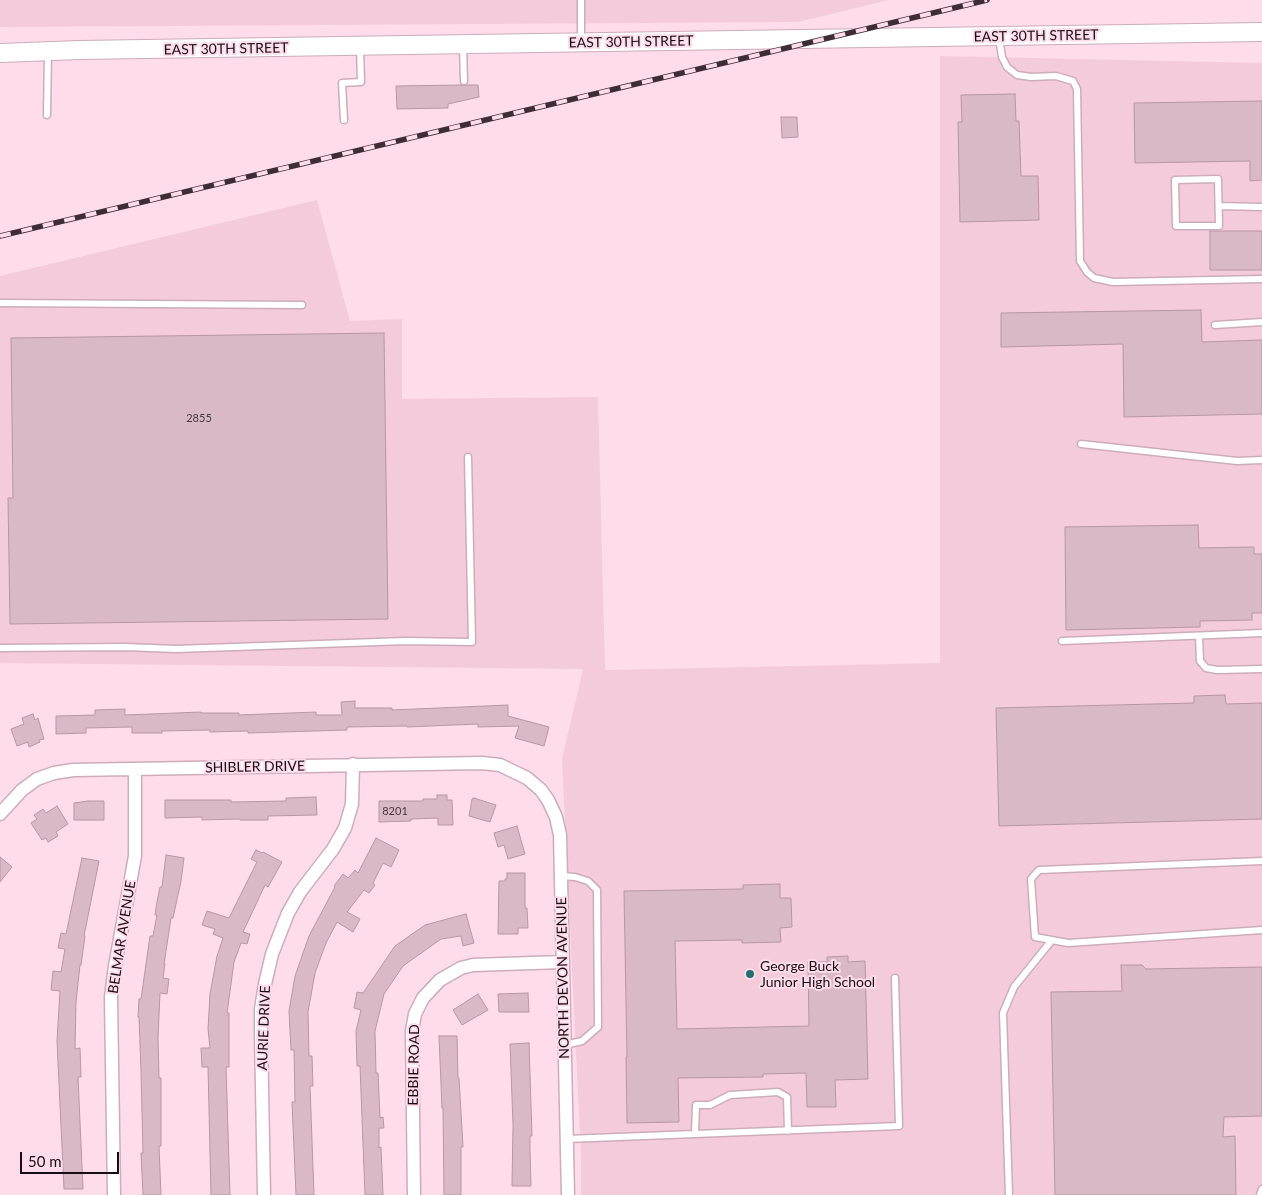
<!DOCTYPE html>
<style>
body{margin:0}
#map{position:relative;width:1262px;height:1195px;overflow:hidden;background:#fedce9;font-family:Lato,sans-serif}
canvas{display:block}
.scale{position:absolute;left:20px;top:1152px;width:99px;height:22px;box-sizing:border-box;border:2px solid #180d12;border-top:0;padding-left:6px;font-size:15px;line-height:18px;white-space:nowrap;color:#180d12;-webkit-text-stroke:4px #fedce9;paint-order:stroke}
</style>
<div id="map">
<canvas width="1262" height="1195"></canvas>
<div class="scale">50 m</div>
</div>
<script>
const context = document.querySelector('canvas').getContext('2d');
context.lineJoin = 'round';
function fill(path, color) { context.fillStyle = color; context.fill(path, 'evenodd'); }
const toPath = rows => new Path2D(rows.map(r => 'M' + r).join(''));
function trace(path, color, width, dash) { context.strokeStyle = color; context.lineWidth = width; context.lineCap = dash ? 'butt' : 'round'; context.setLineDash(dash || []); context.stroke(path); }
function label(font, color, halo, rows, align = 'center') {
  context.font = font + ' Lato,sans-serif'; context.lineWidth = 4; context.setLineDash([]); context.textBaseline = 'middle'; context.strokeStyle = halo; context.fillStyle = color; for (const [text, x, y, turn = 0] of rows) {
    context.save(); context.translate(x, y); context.rotate((+turn || 0) * Math.PI / 180); context.textAlign = isNaN(turn) ? turn : align; if (halo) context.strokeText(text, 0, 0); context.fillText(text, 0, 0); context.restore();
  }
}
fill(toPath([
 [0,0,889,0,798,22,0,27],
 [940,56,1262,63,1262,1195,581,1195,581,1155,562,759,583,669,0,663,0,276,317,200,350,321,402,319,402,399,598,397,605,670,940,663]
]), '#f3cbdb');
const building = toPath([
 [461,85,478,85,479,97,448,104,448,108,397,109,396,86,461,85],
 [1015,94,1016,121,1019,121,1021,176,1038,176,1039,220,960,222,958,122,962,122,961,95,1015,94],
 [1262,101,1262,180,1250,181,1250,161,1135,163,1134,103,1262,101],
 [781,117,797,117,798,137,782,138,781,117],
 [1210,231,1262,231,1262,270,1210,270,1210,231],
 [1201,310,1202,342,1262,340,1262,414,1124,417,1123,344,1001,347,1001,313,1201,310],
 [384,333,388,619,10,624,8,498,13,498,11,338,384,333],
 [1198,525,1199,548,1254,547,1254,554,1262,554,1262,613,1252,613,1252,620,1200,621,1200,627,1066,630,1065,527,1198,525],
 [1225,695,1226,704,1262,703,1262,819,999,826,996,708,1194,703,1194,696,1225,695],
 [355,701,355,708,392,708,392,710,508,705,508,716,549,727,544,746,515,738,519,726,478,727,478,724,407,727,407,726,347,727,347,730,248,733,248,731,210,732,210,730,162,731,162,733,132,733,132,727,86,728,86,733,56,734,56,716,95,715,95,710,125,709,125,715,201,712,201,713,239,713,239,715,316,712,316,715,342,715,341,702,355,701],
 [33,714,35,720,38,718,44,739,39,740,40,742,29,747,28,742,17,746,11,729,24,724,22,718,33,714],
 [437,795,447,795,447,800,452,800,453,825,438,825,438,818,411,819,411,821,379,822,379,801,423,801,423,799,437,799,437,795],
 [316,797,317,815,268,816,268,820,240,820,240,819,202,820,202,817,165,818,165,800,231,800,231,802,286,801,286,798,316,797],
 [474,798,496,805,490,822,469,816,472,799,474,798],
 [88,801,104,801,104,820,74,820,74,803,88,801],
 [57,806,68,824,56,832,58,836,48,842,46,838,42,840,31,823,37,819,34,815,43,809,46,813,57,806],
 [517,826,525,854,508,859,504,845,498,847,494,833,517,826],
 [376,838,399,850,391,867,383,863,373,883,375,885,369,893,364,890,347,912,360,919,353,932,337,922,326,943,315,973,308,1012,309,1056,312,1056,313,1086,310,1086,314,1195,296,1195,292,1102,295,1102,294,1050,291,1050,289,1011,295,976,309,936,335,887,334,886,343,874,348,878,355,870,358,873,376,838],
 [256,850,262,853,263,852,282,862,268,887,265,885,243,932,250,934,247,944,241,943,234,962,227,1013,229,1013,229,1067,226,1067,230,1195,211,1195,208,1067,202,1067,201,1048,210,1048,208,1029,210,994,217,956,223,938,213,934,215,929,202,925,207,911,229,918,257,862,251,859,256,850],
 [166,855,184,858,181,881,173,918,171,918,164,964,165,964,163,978,169,979,167,994,160,993,158,1038,159,1078,161,1078,161,1146,159,1146,161,1195,143,1195,141,1153,143,1153,141,1071,139,1017,138,1017,139,999,141,999,150,936,153,936,157,915,155,915,157,902,160,887,162,887,166,855],
 [0,857,12,867,0,882,0,857],
 [82,858,99,861,84,936,85,936,81,965,80,965,76,1002,75,1049,80,1048,81,1077,78,1077,83,1189,64,1189,57,1041,60,991,51,990,53,971,61,972,65,949,58,948,61,933,66,934,82,858],
 [507,873,525,873,525,908,527,908,528,928,518,928,518,934,498,934,499,881,505,881,505,879,507,879,507,873],
 [780,884,780,898,791,898,792,927,780,928,781,942,742,943,742,940,675,941,677,1029,809,1026,808,962,827,962,827,957,848,956,848,962,865,961,868,1079,835,1080,836,1107,807,1107,806,1073,763,1074,763,1077,678,1078,679,1122,627,1123,626,1057,627,1057,624,891,743,889,743,885,780,884],
 [466,914,474,943,463,946,461,936,441,939,403,966,384,994,375,1031,376,1073,378,1073,380,1118,383,1117,384,1128,379,1128,379,1148,381,1147,383,1195,365,1195,360,1066,357,1066,356,1031,361,1010,354,1008,357,992,363,993,395,946,425,925,466,914],
 [1121,965,1142,965,1146,969,1262,967,1262,1116,1224,1117,1223,1137,1235,1136,1236,1195,1055,1195,1051,992,1122,991,1121,965],
 [528,993,529,1012,499,1012,498,994,528,993],
 [478,994,488,1010,462,1025,453,1010,478,994],
 [439,1036,457,1036,458,1078,459,1078,463,1147,461,1147,461,1195,444,1195,443,1108,442,1108,439,1036],
 [529,1043,532,1136,530,1136,530,1151,531,1186,512,1186,513,1125,510,1044,529,1043]
]);
fill(building, '#d9b9c6');
trace(building, '#b797a4', 1);
const lane = toPath([
 [581,0,581,41],
 [999,38,1002,57,1007,67,1017,75,1031,77,1056,76,1073,81,1077,89,1080,261,1087,272,1094,278,1113,282,1262,279],
 [463,46,464,81],
 [47,115,48,53],
 [344,120,342,83,361,82,360,48],
 [1218,179,1219,226,1176,226,1175,180,1218,179],
 [1219,206,1262,207],
 [0,303,302,305],
 [1215,325,1262,322],
 [1081,444,1237,461,1262,460],
 [1199,636,1200,661,1206,668,1217,670,1262,669],
 [1062,641,1262,633],
 [0,648,125,647,176,649,406,641,472,642,468,457],
 [1262,861,1039,870,1031,879,1035,937,1068,943,1262,930],
 [561,876,575,877,588,881,597,890,598,1027,582,1041,565,1045],
 [695,1134,696,1105,710,1105,730,1095,778,1092,787,1097,788,1131],
 [567,1139,899,1126,895,978],
 [1009,1195,1003,1013,1014,987,1052,940],
 [1260,1195,1262,1189]
]);
const street = toPath([
 [0,814,22,790,37,779,54,773,73,770,482,763,500,765,527,778,541,790,548,800,556,817,560,835,568,1195],
 [114,1195,111,997,115,966,135,856,135,769],
 [264,1195,261,1033,261,1009,265,984,272,954,288,913,300,892,333,849,345,828,352,804,353,764],
 [414,1195,412,1031,415,1014,423,998,440,980,461,968,473,965,563,962]
]);
const secondary = toPath([
 [0,53,79,50,1262,32]
]);
trace(lane, '#cdadb9', 9);
trace(street, '#cdadb9', 15);
trace(secondary, '#cdadb9', 20);
trace(lane, '#fff', 6);
trace(street, '#fff', 12);
trace(secondary, '#fff', 18);
const rail = toPath([
 [0,236,987,0]
]);
trace(rail, '#3d2e35', 5.5);
trace(rail, '#fedce9', 4, [11]);
for (const [x, y, r, color] of [
 [750,974,5,"#236e6e"]
]) { const dot = new Path2D(); dot.arc(x, y, r, 0, 2 * Math.PI); context.fillStyle = color; context.fill(dot); trace(dot, '#fedce9', 2); }
label('11px', '#48383f', null, [
 ["2855",199,418],
 ["8201",395,811]
]);
label('14px', '#180d12', '#fedce9', [
 ["EAST 30TH STREET",1036,36,-1],
 ["EAST 30TH STREET",631,42,-1],
 ["EAST 30TH STREET",226,49,-1],
 ["SHIBLER DRIVE",255,767,-1],
 ["BELMAR AVENUE",122,937,-81],
 ["NORTH DEVON AVENUE",563,978,-91],
 ["AURIE DRIVE",264,1028,-88],
 ["EBBIE ROAD",414,1065,-89]
]);
label('14px', '#180d12', '#fedce9', [
 ["George Buck",760,966],
 ["Junior High School",760,982]
], 'left');
</script>
